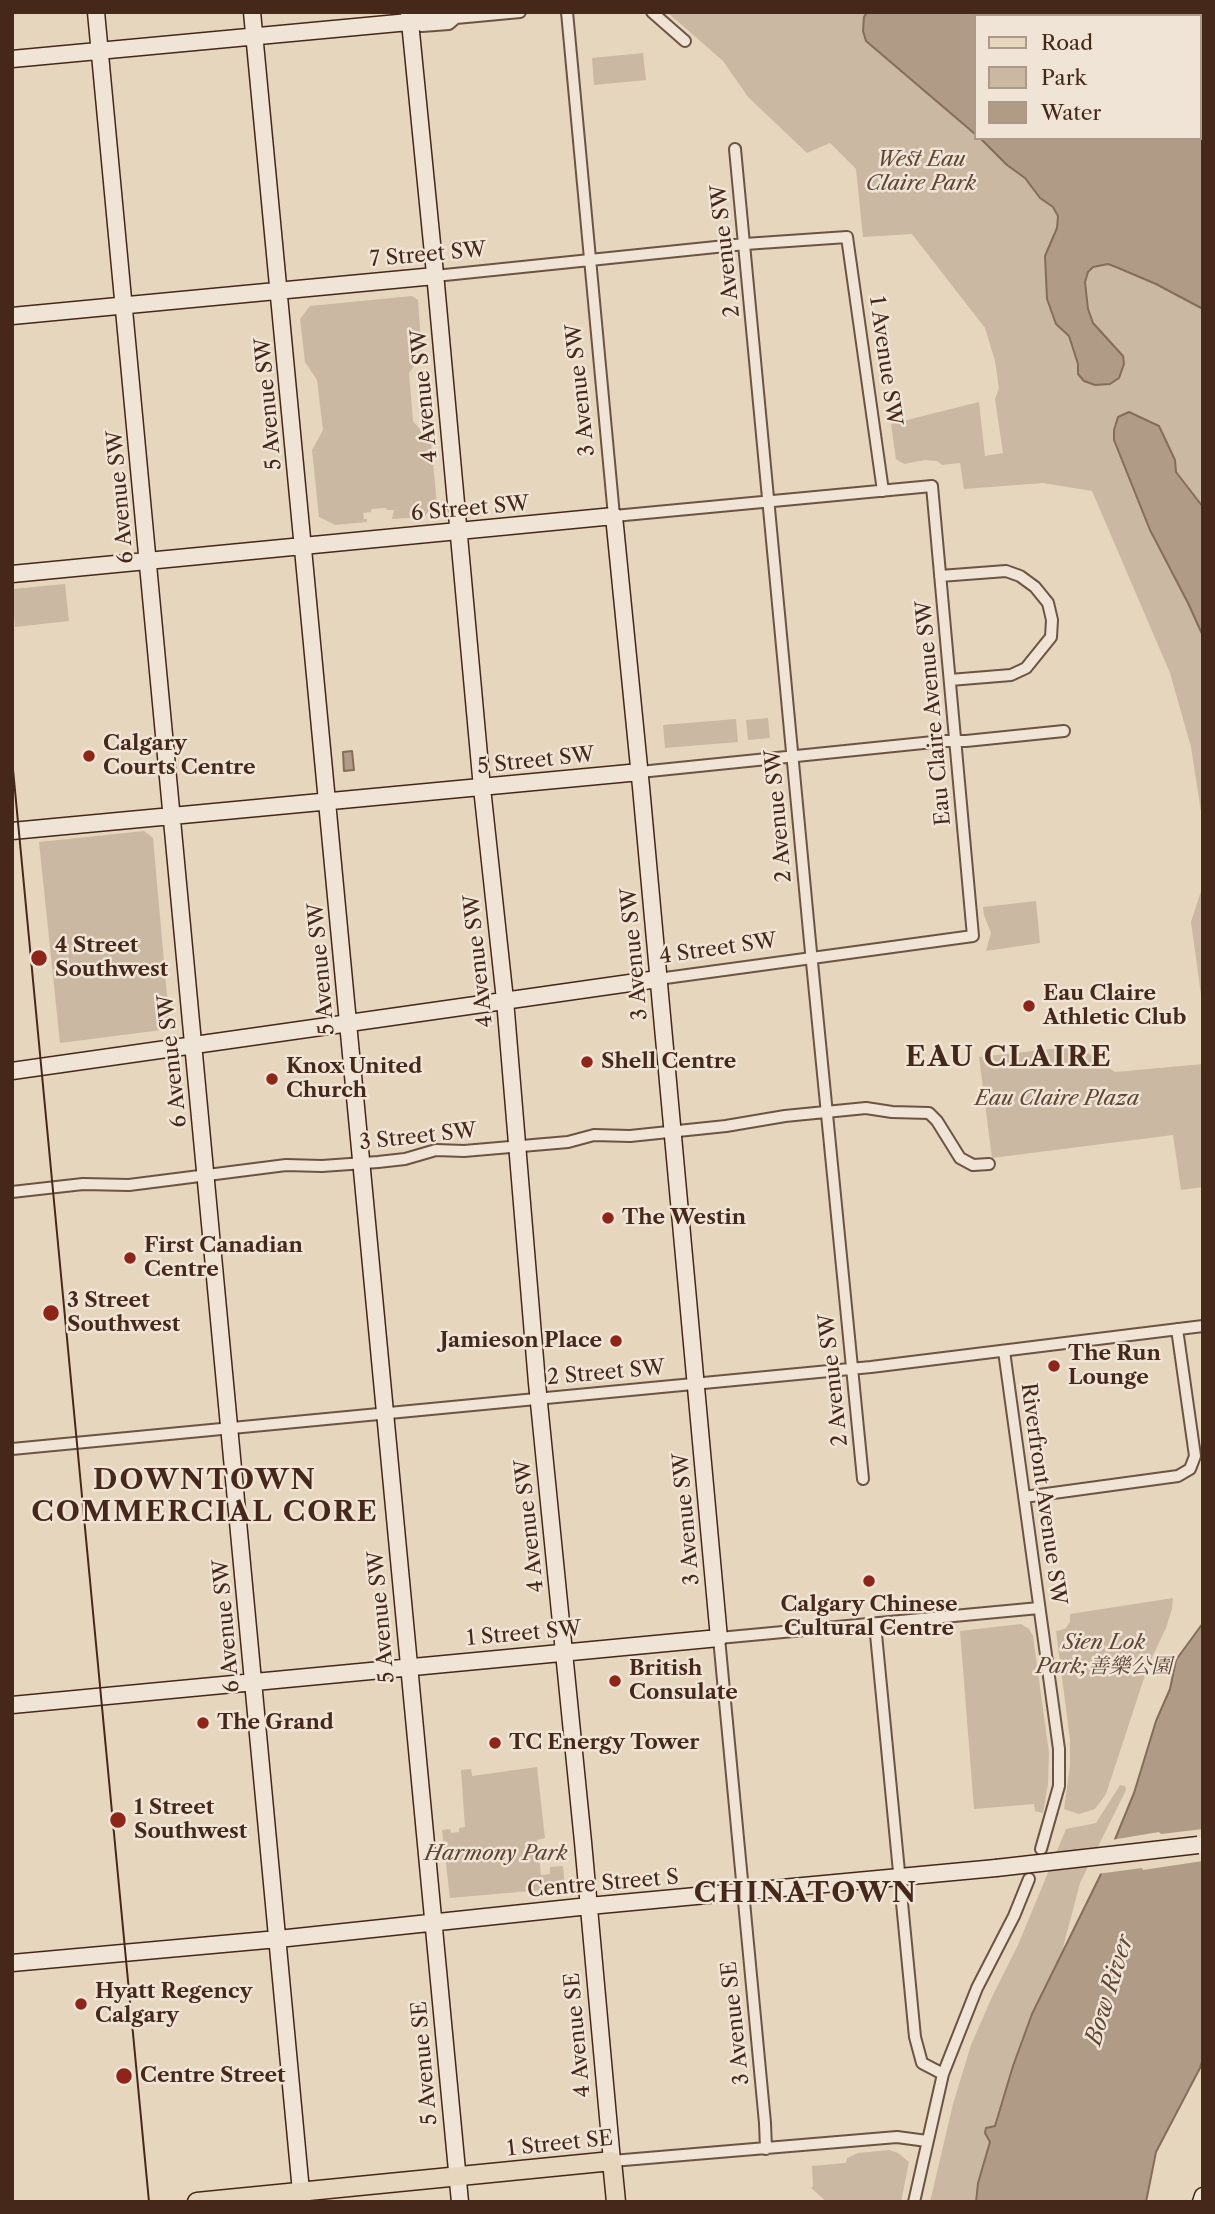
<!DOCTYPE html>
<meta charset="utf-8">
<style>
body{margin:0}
#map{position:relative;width:1215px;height:2214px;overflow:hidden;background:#e6d6be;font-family:"Libre Caslon Text",serif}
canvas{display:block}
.frame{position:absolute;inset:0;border:14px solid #452819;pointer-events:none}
.legend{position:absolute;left:974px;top:14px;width:228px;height:126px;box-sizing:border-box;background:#efe4d5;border:2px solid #ab998a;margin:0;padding:9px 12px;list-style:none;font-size:21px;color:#452819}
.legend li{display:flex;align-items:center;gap:14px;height:35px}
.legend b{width:35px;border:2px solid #ab998a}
</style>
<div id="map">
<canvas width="1215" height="2214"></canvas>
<div class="frame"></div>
<ul class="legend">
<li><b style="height:9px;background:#e6d6be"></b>Road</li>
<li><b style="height:19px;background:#cbb8a2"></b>Park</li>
<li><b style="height:19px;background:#af9b86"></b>Water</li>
</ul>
</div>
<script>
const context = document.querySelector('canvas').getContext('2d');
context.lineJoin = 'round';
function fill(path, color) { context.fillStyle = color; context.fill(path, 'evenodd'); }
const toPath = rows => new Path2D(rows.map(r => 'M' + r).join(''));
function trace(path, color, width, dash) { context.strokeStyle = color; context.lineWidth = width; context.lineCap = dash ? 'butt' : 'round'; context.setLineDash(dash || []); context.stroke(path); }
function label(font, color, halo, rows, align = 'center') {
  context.font = font + ' "Libre Caslon Text","Noto Serif SC",serif'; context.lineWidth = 5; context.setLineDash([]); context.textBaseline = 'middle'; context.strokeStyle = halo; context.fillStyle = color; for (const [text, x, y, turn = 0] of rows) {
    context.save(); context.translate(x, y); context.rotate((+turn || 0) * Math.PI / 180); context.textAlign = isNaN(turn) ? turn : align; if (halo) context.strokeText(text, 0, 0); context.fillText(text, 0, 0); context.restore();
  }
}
fill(toPath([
 [667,12,867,12,866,41,975,134,975,138,980,138,1007,165,1025,178,1040,198,1053,207,1058,216,1057,228,1045,256,1047,299,1056,324,1069,336,1078,364,1078,374,1088,321,1083,300,1083,274,1096,263,1111,262,1203,305,1203,514,1136,414,1130,413,1119,418,1114,440,1150,530,1188,603,1203,636,1203,825,1191,747,1170,673,1092,491,1043,483,964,489,960,463,942,465,937,461,925,460,904,464,896,459,891,424,979,402,985,456,1003,453,995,399,999,388,995,361,985,328,912,234,863,237,856,169,830,143,807,153,748,97,723,61],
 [643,53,646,80,594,85,592,58],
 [412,296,418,300,422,355,409,373,413,421,431,442,437,504,424,517,392,519,394,510,387,510,386,508,371,509,371,512,363,513,364,519,367,519,367,522,335,525,319,517,312,450,323,430,317,380,305,362,300,319,310,306],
 [65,584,69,621,15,627,12,589],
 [768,718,770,738,748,740,746,720],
 [736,719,738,742,665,748,663,725],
 [144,831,153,838,170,1029,60,1043,39,842],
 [1203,885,1203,1009,1191,922],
 [1036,901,1040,943,986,951,991,933,984,915,983,907],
 [1078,1046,1115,1072,1203,1064,1203,1187,1181,1190,1173,1135,992,1158,979,1057],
 [1173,1598,1172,1609,1166,1628,1148,1666,1106,1794,1095,1809,1079,1814,1064,1809,1070,1766,1070,1740,1056,1631,1065,1629,1070,1622,1070,1614],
 [1021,1624,1029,1629,1033,1636,1049,1753,1048,1784,1043,1813,1035,1811,1034,1804,974,1809,960,1631],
 [537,1767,545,1838,537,1840,541,1875,550,1874,550,1867,563,1866,565,1888,450,1898,442,1830,450,1829,451,1833,459,1832,459,1828,465,1827,461,1770,471,1769,472,1776],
 [1120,1785,1125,1786,1126,1790,1080,1883,1060,1959,1022,2040,995,2126,986,2128,991,2142,978,2183,976,2202,930,2202,953,2104,971,2045,992,1997,1018,1945,1066,1829,1096,1823],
 [889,2150,898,2153,909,2162,901,2202,827,2202,811,2188,813,2186,812,2166,846,2163,847,2158,858,2153]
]), '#cbb8a2');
const water = toPath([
 [867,12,1080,12,1083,16,975,16,975,134,866,41,863,31,864,17,867,12],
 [1199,115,1203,118,1203,309,1156,284,1116,267,1108,264,1093,267,1088,272,1085,282,1088,309,1093,323,1123,356,1124,364,1119,378,1110,384,1095,385,1084,381,1078,374,1078,364,1069,336,1056,324,1047,299,1045,256,1057,228,1058,216,1053,207,1040,198,1025,178,1007,165,980,138,1199,138,1199,115],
 [1129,412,1159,426,1175,460,1176,472,1203,507,1203,636,1188,603,1150,530,1114,440,1114,430,1118,417,1129,412],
 [352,751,354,770,344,771,343,752,352,751],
 [1203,1623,1203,2058,1200,2068,1156,2152,1146,2202,976,2202,978,2183,990,2142,985,2133,986,2128,995,2126,1013,2066,1032,2014,1100,1876,1134,1793,1156,1721,1170,1689,1176,1660,1203,1623]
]);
fill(water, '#af9b86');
trace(water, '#856d5a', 2);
fill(toPath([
 [1203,1829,1203,1861,1143,1870,1142,1868,1097,1874,1111,1840,1159,1832,1161,1834]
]), '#e6d6be');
const street = toPath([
 [567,12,614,516,932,486,973,936,658,979],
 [652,12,685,41],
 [409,22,422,26,449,24,456,18,520,12],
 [409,22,424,16,449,14,456,18],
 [735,149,810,942,863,1479],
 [435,276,745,244,847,237,883,491],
 [940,576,1006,571,1020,576,1035,587,1048,603,1052,620,1051,637,1026,668,1011,675,950,680],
 [640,772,943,741,966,741,1064,731],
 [12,1192,83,1184,129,1185,286,1165,322,1166,378,1162,405,1159,436,1150,464,1151,568,1142,594,1135,630,1136,726,1126,785,1116,866,1108,892,1112,929,1113,937,1121,960,1158,973,1165,989,1164],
 [1004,1351,1059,1749,1059,1786,1041,1849],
 [12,1449,871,1367,1203,1326],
 [1024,1497,1178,1476,1190,1469,1195,1456,1177,1329],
 [875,1624,915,2037,922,2063,943,2074],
 [766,2149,765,2123,719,1638,1039,1608],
 [612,2161,897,2137,927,2141],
 [914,2202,943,2074,977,1988,1014,1916,1029,1879]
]);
const secondary = toPath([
 [96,12,302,2202],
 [252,12,460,2202],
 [409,12,436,284,482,788,505,1000,537,1383,583,1842,612,2161],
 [1145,12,1150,16],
 [1168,12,1172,16],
 [1199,38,1203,40],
 [1199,54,1203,57],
 [12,59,409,22],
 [12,316,435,276],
 [12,574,614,516,641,787,719,1638,12,1705],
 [12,831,640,772],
 [12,1071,658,979],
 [12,1963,278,1939,589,1906,996,1868],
 [1201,2202,1203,2196]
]);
const primary = toPath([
 [197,2202,612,2161,616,2202]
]);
trace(street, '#6d5442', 14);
trace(secondary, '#452819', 19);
trace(primary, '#452819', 21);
trace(street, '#efe4d5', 10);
trace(secondary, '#efe4d5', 16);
trace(primary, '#e6d6be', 18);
trace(toPath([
 [12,759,149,2202]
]), '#452819', 2);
const secondaryBridge = toPath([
 [996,1868,1198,1845]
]);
trace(secondaryBridge, '#452819', 19, []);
trace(secondaryBridge, '#efe4d5', 16);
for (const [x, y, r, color] of [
 [89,756,7,"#8f2418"],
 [39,958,9,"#8f2418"],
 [1029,1006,7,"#8f2418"],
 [587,1062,7,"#8f2418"],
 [272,1079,7,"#8f2418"],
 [608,1218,7,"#8f2418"],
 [130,1258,7,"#8f2418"],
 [51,1313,9,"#8f2418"],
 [616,1341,7,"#8f2418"],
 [1054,1366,7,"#8f2418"],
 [869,1581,7,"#8f2418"],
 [615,1681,7,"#8f2418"],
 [203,1723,7,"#8f2418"],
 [495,1743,7,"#8f2418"],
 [118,1820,9,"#8f2418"],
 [81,2004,7,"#8f2418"],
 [124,2076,9,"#8f2418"]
]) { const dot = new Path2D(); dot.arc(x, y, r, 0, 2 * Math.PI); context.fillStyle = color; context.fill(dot); trace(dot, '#efe4d5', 2.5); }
label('italic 21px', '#604534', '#efe4d5', [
 ["West Eau",921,160],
 ["Claire Park",921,184],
 ["Eau Claire Plaza",1057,1099],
 ["Sien Lok",1104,1643],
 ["Park;善樂公園",1104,1667],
 ["Harmony Park",496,1854]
]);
label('21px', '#452819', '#efe4d5', [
 ["2 Avenue SW",726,251,-96],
 ["7 Street SW",428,255,-5],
 ["1 Avenue SW",885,361,82],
 ["3 Avenue SW",581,390,-96],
 ["4 Avenue SW",425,396,-95],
 ["5 Avenue SW",269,404,-95],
 ["6 Avenue SW",121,497,-95],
 ["6 Street SW",470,509,-5],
 ["Eau Claire Avenue SW",934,713,-95],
 ["5 Street SW",536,761,-6],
 ["2 Avenue SW",779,816,-95],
 ["4 Street SW",718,949,-8],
 ["3 Avenue SW",635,954,-95],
 ["4 Avenue SW",479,961,-96],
 ["5 Avenue SW",322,969,-95],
 ["6 Avenue SW",173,1061,-96],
 ["3 Street SW",418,1137,-6],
 ["2 Street SW",606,1373,-5],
 ["2 Avenue SW",834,1380,-96],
 ["Riverfront Avenue SW",1043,1494,82],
 ["3 Avenue SW",687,1519,-95],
 ["4 Avenue SW",530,1526,-96],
 ["5 Avenue SW",382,1617,-95],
 ["6 Avenue SW",227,1626,-95],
 ["1 Street SW",524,1634,-5],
 ["Centre Street S",603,1884,-5],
 ["3 Avenue SE",736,2023,-96],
 ["4 Avenue SE",578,2035,-95],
 ["5 Avenue SE",425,2063,-95],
 ["1 Street SE",560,2144,-6]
]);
label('bold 21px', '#452819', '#efe4d5', [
 ["Calgary",103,744],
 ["Courts Centre",103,768],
 ["4 Street",55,946],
 ["Southwest",55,970],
 ["Eau Claire",1043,994],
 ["Athletic Club",1043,1018],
 ["Shell Centre",601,1062],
 ["Knox United",286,1067],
 ["Church",286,1091],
 ["The Westin",622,1218],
 ["First Canadian",144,1246],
 ["Centre",144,1270],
 ["3 Street",67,1301],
 ["Southwest",67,1325],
 ["Jamieson Place",602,1341,"right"],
 ["The Run",1068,1354],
 ["Lounge",1068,1378],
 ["Calgary Chinese",869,1605,"center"],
 ["Cultural Centre",869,1629,"center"],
 ["British",629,1669],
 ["Consulate",629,1693],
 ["The Grand",217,1723],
 ["TC Energy Tower",509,1743],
 ["1 Street",134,1808],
 ["Southwest",134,1832],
 ["Hyatt Regency",95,1992],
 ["Calgary",95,2016],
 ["Centre Street",140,2076]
], 'left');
label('italic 23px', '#604534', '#efe4d5', [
 ["Bow River",1110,1990,-73]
]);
context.letterSpacing = '2px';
label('bold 28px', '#452819', '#efe4d5', [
 ["EAU CLAIRE",1009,1058],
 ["DOWNTOWN",205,1481],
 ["COMMERCIAL CORE",205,1513],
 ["CHINATOWN",806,1894]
]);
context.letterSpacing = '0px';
</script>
